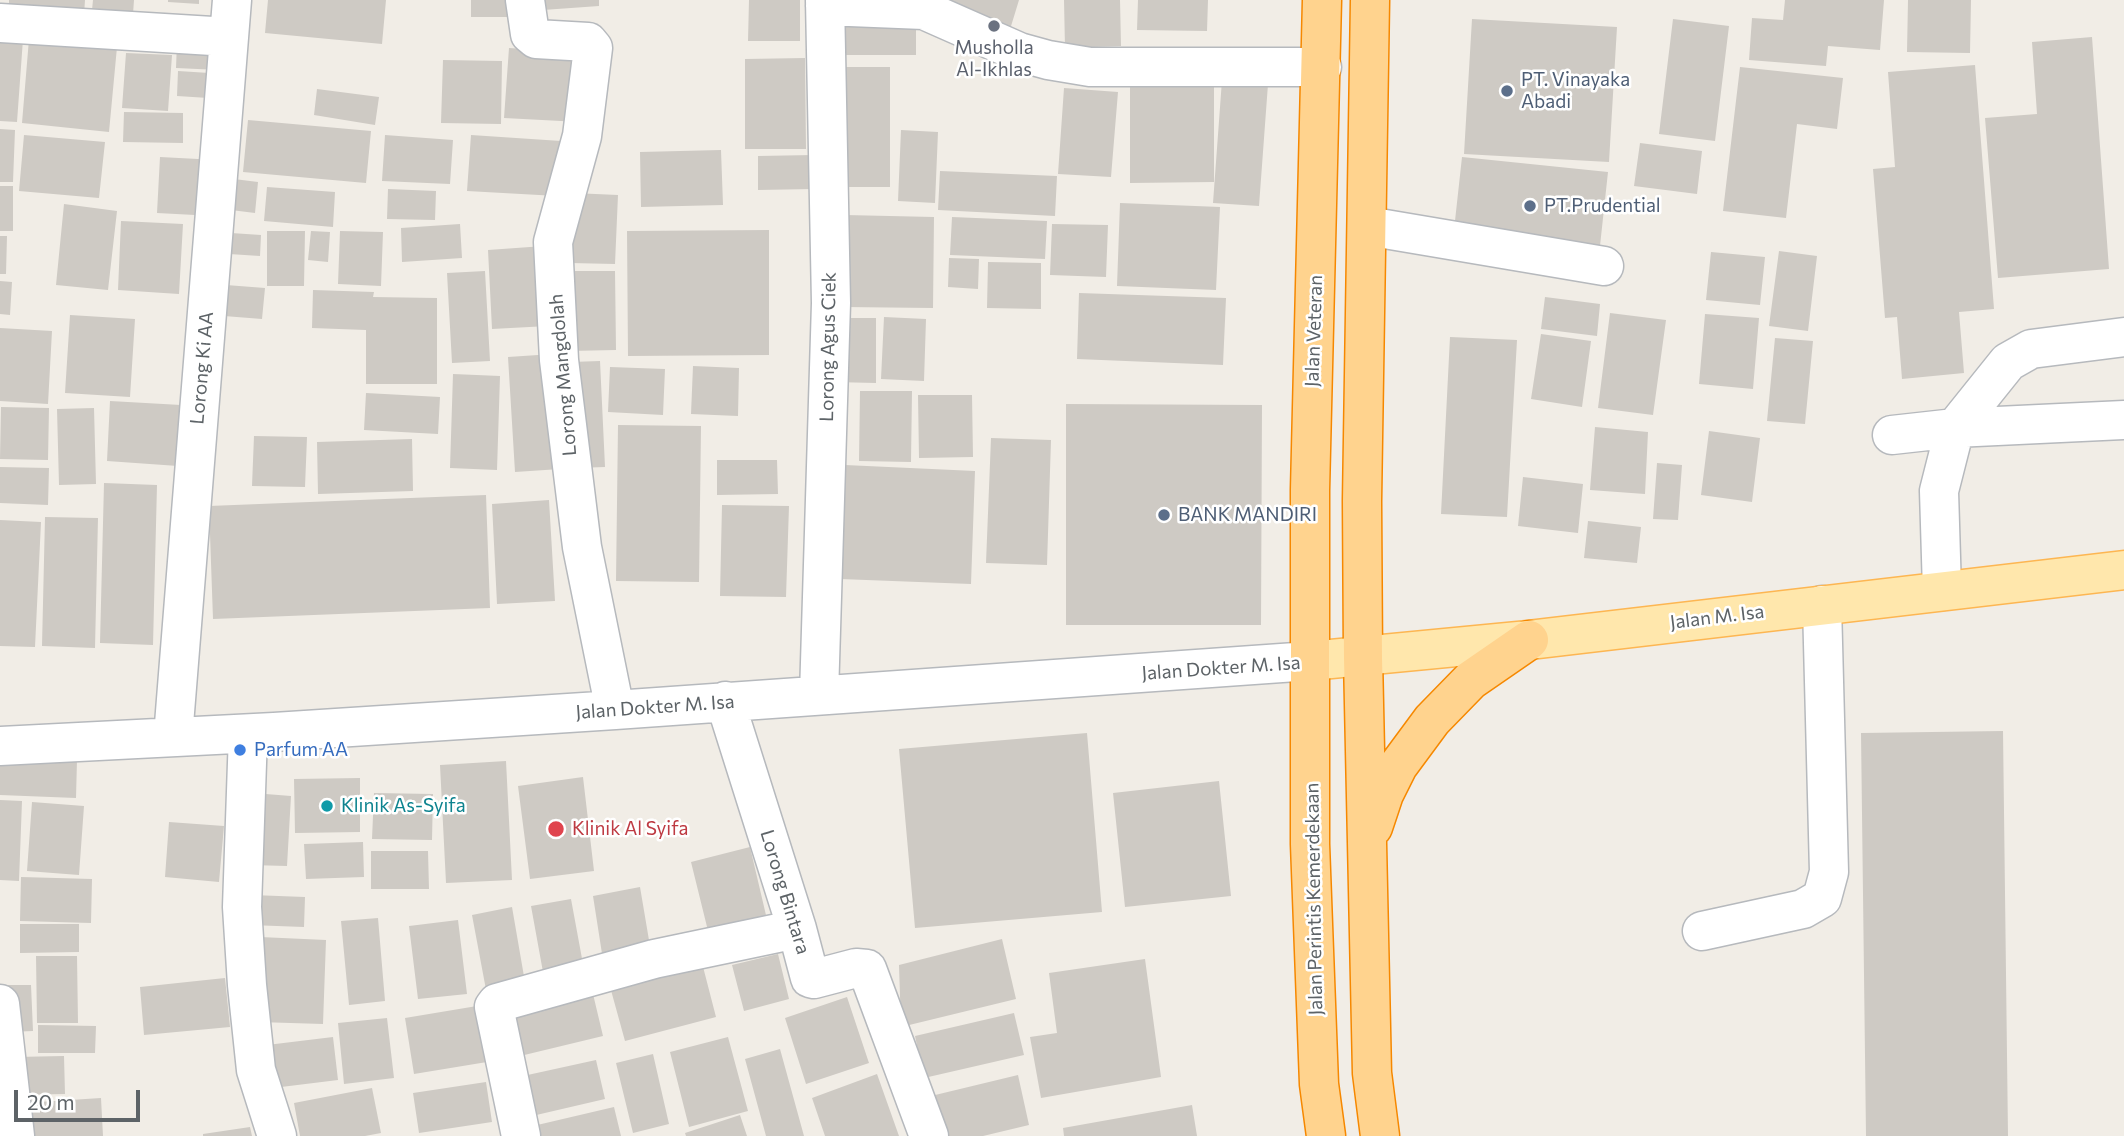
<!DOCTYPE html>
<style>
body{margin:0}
#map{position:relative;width:2124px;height:1136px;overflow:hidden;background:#f1ede6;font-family:Commissioner,sans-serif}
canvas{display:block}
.scale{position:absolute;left:14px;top:1090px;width:126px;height:32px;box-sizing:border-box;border:4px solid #5d6367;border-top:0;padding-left:9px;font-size:21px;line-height:24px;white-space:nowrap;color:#5d6367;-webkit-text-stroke:5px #fff;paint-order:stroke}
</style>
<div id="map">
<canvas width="2124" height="1136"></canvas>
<div class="scale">20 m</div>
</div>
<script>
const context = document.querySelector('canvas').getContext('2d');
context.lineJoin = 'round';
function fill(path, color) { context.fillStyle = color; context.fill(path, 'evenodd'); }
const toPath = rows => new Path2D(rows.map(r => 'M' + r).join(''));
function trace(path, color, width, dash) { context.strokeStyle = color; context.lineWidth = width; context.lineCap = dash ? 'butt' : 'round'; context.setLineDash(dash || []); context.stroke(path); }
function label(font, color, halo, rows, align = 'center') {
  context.font = font + ' Commissioner,sans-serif'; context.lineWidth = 5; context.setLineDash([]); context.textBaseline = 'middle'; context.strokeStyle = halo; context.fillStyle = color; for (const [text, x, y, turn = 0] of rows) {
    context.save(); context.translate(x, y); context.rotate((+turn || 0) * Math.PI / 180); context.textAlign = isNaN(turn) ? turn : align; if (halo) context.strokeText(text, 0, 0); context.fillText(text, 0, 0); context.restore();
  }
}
fill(toPath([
 [9,0,85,0,84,15,9,9],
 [93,0,134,0,133,14,92,10],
 [168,0,199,0,199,4,168,2],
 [268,0,386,0,382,44,265,33],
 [471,0,520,0,520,17,471,17],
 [529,0,599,0,599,6,529,11],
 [749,0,800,0,800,41,748,41],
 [950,0,1019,0,1008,36,945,17],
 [1064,0,1120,0,1121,46,1065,48],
 [1138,0,1208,0,1207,31,1137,30],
 [1785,0,1884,0,1880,50,1828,46,1826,66,1749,60,1752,18,1783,20],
 [1908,0,1971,0,1970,53,1907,52],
 [832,14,916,14,916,55,832,55],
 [1472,19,1617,27,1609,162,1464,154],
 [1673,19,1729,26,1715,141,1659,134],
 [0,37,23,39,17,122,0,121],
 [2092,37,2109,269,1998,278,1985,118,2037,114,2032,42],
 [29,39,117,47,109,132,22,123],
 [177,42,221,46,219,70,176,68],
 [509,48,585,53,580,122,504,118],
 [126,53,172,55,168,111,122,108],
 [805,58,806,149,745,149,745,59],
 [443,60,502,61,501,124,441,123],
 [1975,65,1994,309,1959,312,1964,373,1902,379,1897,317,1885,318,1873,169,1895,167,1888,72],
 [837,67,890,67,890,187,836,187],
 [1740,67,1843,78,1837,129,1797,124,1786,218,1723,211],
 [178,71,225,74,224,99,177,96],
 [1214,75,1214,182,1130,183,1130,76],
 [1222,80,1268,84,1259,206,1213,203],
 [1064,88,1118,92,1111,177,1058,174],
 [317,89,379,97,375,125,314,115],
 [124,112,183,113,183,143,123,142],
 [248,120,371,131,366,183,243,172],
 [0,129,15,130,13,182,0,182],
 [901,130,938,132,935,203,898,201],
 [24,135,105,142,99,198,19,191],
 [385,135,453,140,450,184,382,181],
 [471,135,561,141,557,196,467,191],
 [1640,143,1702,151,1697,194,1634,186],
 [721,150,723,205,641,207,640,152],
 [813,155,813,189,758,190,758,156],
 [160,157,217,160,214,216,157,213],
 [1462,157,1608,172,1599,255,1453,239],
 [940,171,1057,176,1055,216,938,210],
 [234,179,258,182,255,213,231,210],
 [0,186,13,186,13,231,0,231],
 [267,187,335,192,333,227,264,221],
 [388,189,436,191,435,220,387,219],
 [573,193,618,195,615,264,570,263],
 [1120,203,1220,207,1216,290,1117,286],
 [64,204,117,211,108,290,56,285],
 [845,215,934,217,933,308,844,307],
 [952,217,1047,221,1045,259,950,255],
 [121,221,183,224,179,294,118,290],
 [460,224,462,258,402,262,401,228],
 [1052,224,1108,225,1106,277,1050,275],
 [769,230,769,355,628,356,627,231],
 [267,231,305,231,304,286,267,286],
 [311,231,330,232,328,262,308,260],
 [340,231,383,232,381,286,338,284],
 [231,233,261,235,260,256,229,254],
 [0,236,7,236,6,274,0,274],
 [544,246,548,326,492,329,488,250],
 [1779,251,1817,256,1808,331,1769,326],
 [1711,252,1765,257,1760,305,1706,300],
 [949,258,979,259,978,289,948,287],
 [988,262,1041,263,1041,309,987,308],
 [485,271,490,361,452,363,447,273],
 [568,271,615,271,616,350,569,351],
 [0,281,12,282,10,315,0,314],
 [226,285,265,288,262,319,224,316],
 [313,290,374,292,373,297,437,298,437,384,366,384,366,330,312,328],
 [1079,293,1226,298,1223,365,1077,359],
 [1545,297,1600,304,1597,336,1541,329],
 [1610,313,1666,320,1653,415,1598,408],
 [1705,314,1759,318,1753,389,1699,384],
 [70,315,135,319,130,397,65,393],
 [884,317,926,319,924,381,881,379],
 [834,318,876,318,876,383,833,382],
 [0,328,52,331,48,404,0,401],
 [1541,334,1591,341,1582,407,1531,399],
 [1450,337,1517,340,1507,517,1441,514],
 [1775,338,1813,341,1805,424,1767,421],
 [553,354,560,469,515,472,508,357],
 [600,361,605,467,576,468,571,362],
 [693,366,739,368,738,416,691,414],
 [610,367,665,369,663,415,608,412],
 [453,374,500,376,497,470,450,468],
 [860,391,912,391,911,462,859,461],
 [366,393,440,397,438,434,364,430],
 [918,395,972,395,973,457,919,458],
 [110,401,181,405,178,466,107,461],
 [1066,404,1262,405,1261,625,1066,625],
 [1,407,49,408,48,460,0,459],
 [94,408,96,484,59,485,57,409],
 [618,425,701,426,699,582,616,581],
 [1595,427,1648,432,1645,494,1590,490],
 [1709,431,1760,438,1752,502,1701,495],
 [254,436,307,437,305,487,252,486],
 [991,438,1051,440,1047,565,986,563],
 [412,439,413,491,318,494,317,442],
 [717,460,777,460,778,494,717,495],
 [1657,463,1682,465,1678,520,1653,519],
 [845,465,975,471,971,584,840,579],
 [0,467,49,468,48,505,0,503],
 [1523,477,1583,484,1578,533,1518,526],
 [104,483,157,485,153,645,100,643],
 [486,495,490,608,213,619,209,506],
 [549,500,555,601,497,604,492,504],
 [722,505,789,506,786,597,720,596],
 [45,517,98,518,95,648,42,646],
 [0,520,41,522,35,647,0,646],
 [1588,521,1641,527,1637,563,1584,558],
 [2003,731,2008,1136,1866,1136,1861,733],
 [1087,733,1102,912,915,928,899,749],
 [0,757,77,760,76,798,0,795],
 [506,761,512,880,446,883,440,765],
 [583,777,594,871,530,879,518,786],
 [360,778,360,832,295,833,294,779],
 [1219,781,1231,896,1125,907,1113,793],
 [253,793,291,796,287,866,250,865],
 [374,793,433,794,432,840,372,839],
 [0,800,22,801,19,881,0,880],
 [32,802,84,806,79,875,27,871],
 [169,822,224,826,219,882,165,877],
 [363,842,364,877,306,879,304,844],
 [750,847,769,928,711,943,691,862],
 [371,851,428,851,429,889,371,889],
 [21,877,92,879,91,923,20,921],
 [640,887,651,952,603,960,593,896],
 [252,895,305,897,304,927,250,925],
 [571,899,583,964,543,972,531,906],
 [512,907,526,988,487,995,472,915],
 [378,918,385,1001,349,1005,341,921],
 [458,920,467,994,418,999,409,926],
 [20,924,79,924,79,952,20,953],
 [260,937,326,940,323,1024,258,1022],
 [1002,939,1016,999,901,1027,899,965],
 [778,954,789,999,744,1011,732,965],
 [36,956,77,956,78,1023,37,1023],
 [701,959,716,1017,625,1041,609,983],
 [1145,959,1161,1077,1041,1098,1030,1037,1057,1033,1049,973],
 [225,978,230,1027,144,1035,140,987],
 [8,985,31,985,33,1031,9,1032],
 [593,994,603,1036,516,1057,506,1016],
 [847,997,869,1063,806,1084,785,1018],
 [483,1005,493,1061,414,1074,405,1018],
 [1014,1013,1024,1055,924,1078,915,1036],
 [387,1018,394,1078,344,1084,338,1023],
 [38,1025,96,1026,95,1053,38,1053],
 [333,1037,338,1080,273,1088,267,1045],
 [728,1037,748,1111,689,1127,670,1052],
 [780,1049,804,1136,766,1136,745,1059],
 [653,1054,669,1124,633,1133,616,1063],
 [64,1056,65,1094,16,1095,15,1057],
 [596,1060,605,1099,532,1116,523,1076],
 [877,1074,899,1136,825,1136,812,1098],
 [1018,1075,1029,1125,983,1136,941,1136,931,1096],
 [486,1082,492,1122,419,1133,413,1093],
 [372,1088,381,1133,365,1136,300,1136,294,1103],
 [101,1098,103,1136,25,1136,23,1103],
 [1192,1105,1197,1136,1064,1136,1063,1128],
 [614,1107,621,1136,535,1136,533,1126],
 [740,1115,747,1136,686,1136,685,1133],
 [250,1127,252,1136,203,1136,203,1134]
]), '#cecac4');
const minor = toPath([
 [525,0,530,34,536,39,588,42,593,48,582,136,553,242,559,360,582,547,615,710],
 [825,6,924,10,1019,52,1048,60,1090,67,1322,67],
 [0,23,229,37],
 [1367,226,1604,266],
 [1892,435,1955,428,2124,420],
 [1942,591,1939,491,1955,428,2008,362,2031,349,2124,337],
 [819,695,831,303,825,0],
 [725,701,797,929,810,978,814,979,856,968,867,969,929,1136],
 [248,734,242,907,247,985,256,1070,277,1136],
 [173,737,232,0],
 [0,746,274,732,615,710,1310,661],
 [1702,931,1803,909,1822,898,1829,872,1822,605],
 [0,1004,15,1136],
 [521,1136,494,1007,497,1003,654,959,797,929]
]);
const major = toPath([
 [1310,661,1529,640,2124,570]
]);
const highway = toPath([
 [1322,0,1310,490,1310,844,1319,1084,1326,1136],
 [1370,0,1362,501,1363,658,1372,1073,1380,1136],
 [1373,827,1384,794,1398,766,1432,720,1471,680,1529,640]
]);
trace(minor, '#b6b9bd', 41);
trace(major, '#fdb652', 41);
trace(highway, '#f68800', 41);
trace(minor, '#fff', 38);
trace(major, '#ffe7ac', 38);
trace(highway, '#ffd38e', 38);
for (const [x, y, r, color] of [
 [994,26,7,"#6b7280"],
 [1507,91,7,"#5c6f8a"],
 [1530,206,7,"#5c6f8a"],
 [1164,515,7,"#5c6f8a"],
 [240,750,7,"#3f7fe0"],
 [327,806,7,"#0f9aa8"],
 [556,829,9,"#e0444e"]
]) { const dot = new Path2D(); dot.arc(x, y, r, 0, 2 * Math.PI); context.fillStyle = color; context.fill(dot); trace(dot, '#fff', 2.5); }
label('19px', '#5b616d', '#fff', [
 ["Musholla",994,48],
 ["Al-Ikhlas",994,70]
]);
label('19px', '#4e5e75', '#fff', [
 ["PT. Vinayaka",1521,80],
 ["Abadi",1521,102],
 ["PT.Prudential",1544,206],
 ["BANK MANDIRI",1178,515]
], 'left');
label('19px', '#5d6367', '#fff', [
 ["Jalan Veteran",1314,331,-88],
 ["Lorong Agus Ciek",828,347,-89],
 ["Lorong Ki AA",202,368,-85],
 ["Lorong Mangdolah",563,375,-95],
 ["Jalan M. Isa",1717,617,-7],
 ["Jalan Dokter M. Isa",1221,668,-4],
 ["Jalan Dokter M. Isa",655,707,-4],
 ["Lorong Bintara",785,892,73],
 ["Jalan Perintis Kemerdekaan",1314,899,-91]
]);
label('19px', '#366cbe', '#fff', [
 ["Parfum AA",254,750]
], 'left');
label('19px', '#0d838f', '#fff', [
 ["Klinik As-Syifa",341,806]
], 'left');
label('19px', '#be3a42', '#fff', [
 ["Klinik Al Syifa",572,829]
], 'left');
</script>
